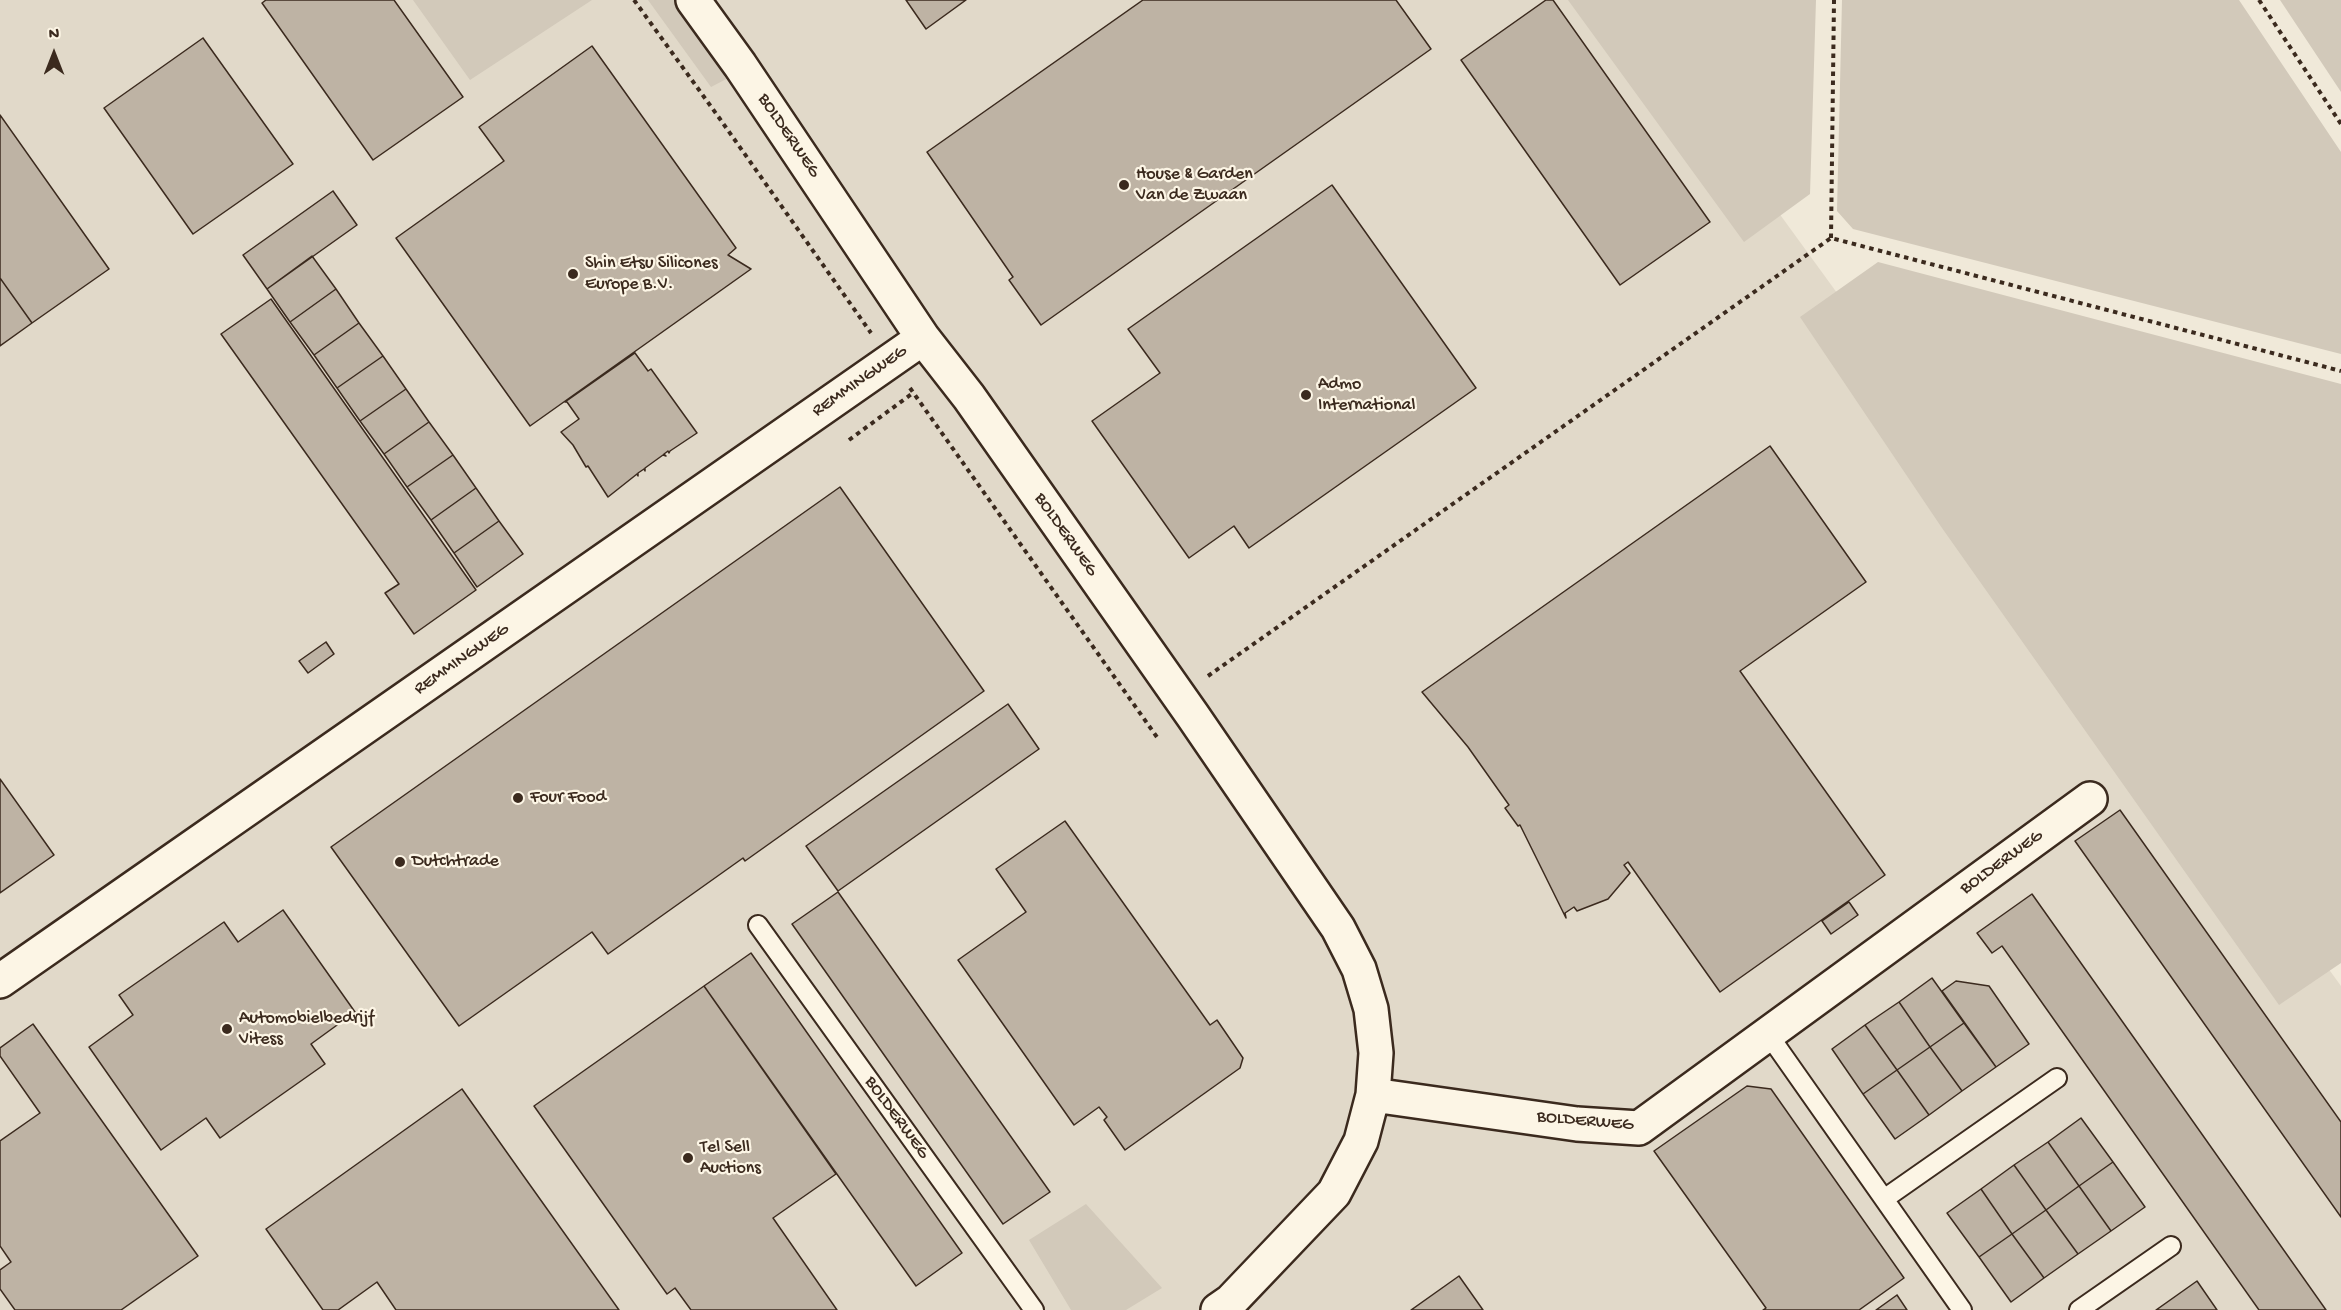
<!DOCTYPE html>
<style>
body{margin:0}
#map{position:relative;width:2341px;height:1310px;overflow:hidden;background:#f0e9d9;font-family:"Gochi Hand",sans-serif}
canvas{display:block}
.north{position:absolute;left:24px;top:24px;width:60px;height:60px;-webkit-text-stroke:4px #fcf5e5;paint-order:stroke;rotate:0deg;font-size:16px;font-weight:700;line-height:24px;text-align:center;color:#3b2a1e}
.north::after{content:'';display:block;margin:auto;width:21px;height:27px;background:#3b2a1e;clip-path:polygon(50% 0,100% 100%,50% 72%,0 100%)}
</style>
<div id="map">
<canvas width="2341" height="1310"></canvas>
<div class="north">N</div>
</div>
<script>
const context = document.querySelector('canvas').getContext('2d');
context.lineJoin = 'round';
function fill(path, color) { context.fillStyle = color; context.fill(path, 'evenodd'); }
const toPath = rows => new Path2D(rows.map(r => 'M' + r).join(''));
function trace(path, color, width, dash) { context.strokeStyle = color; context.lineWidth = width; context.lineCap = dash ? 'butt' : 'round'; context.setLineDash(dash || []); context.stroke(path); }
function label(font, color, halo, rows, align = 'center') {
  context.font = font + ' "Gochi Hand",sans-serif'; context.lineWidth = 4.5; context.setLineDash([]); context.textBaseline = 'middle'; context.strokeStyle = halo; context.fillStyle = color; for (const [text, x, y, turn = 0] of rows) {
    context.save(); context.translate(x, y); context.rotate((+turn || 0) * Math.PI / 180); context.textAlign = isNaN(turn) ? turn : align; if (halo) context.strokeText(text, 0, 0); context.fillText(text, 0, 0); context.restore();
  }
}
fill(toPath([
 [0,0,1624,0,2341,986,2341,1310,0,1310]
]), '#e1d9c9');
fill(toPath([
 [413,0,592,0,470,80],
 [648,0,681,0,736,74,711,87],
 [1568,0,1816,0,1810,194,1744,242],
 [1842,0,2239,0,2341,152,2341,354,1853,229,1837,211],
 [2280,0,2341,0,2341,92],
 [1878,262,2341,384,2341,963,2279,1005,1942,528,1800,317],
 [1086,1204,1162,1288,1126,1310,1071,1310,1029,1240]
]), '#d2c9ba');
const building = toPath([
 [266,0,394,0,463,97,373,160,262,3,266,0],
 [906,0,966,0,926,29,906,0],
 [1143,0,1396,0,1431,49,1041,325,1009,280,1013,277,927,152,1143,0],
 [1546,0,1553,0,1710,222,1620,285,1461,60,1546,0],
 [203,38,293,164,193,234,104,108,203,38],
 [592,46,736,248,728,255,751,269,530,426,396,238,504,161,479,127,592,46],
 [0,115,109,269,32,323,0,278,0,115],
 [1332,185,1476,388,1249,548,1234,526,1189,558,1092,421,1160,373,1128,329,1332,185],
 [333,191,357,225,267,289,243,255,333,191],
 [312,256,336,289,290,322,267,289,312,256],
 [0,278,32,323,0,346,0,278],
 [336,289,359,323,314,355,290,322,336,289],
 [271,299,476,590,414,634,385,593,399,584,221,334,271,299],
 [359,323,383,356,337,388,314,355,359,323],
 [635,353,648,371,651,369,697,433,670,451,669,453,668,451,664,454,666,456,663,455,645,468,645,471,644,469,638,473,638,476,637,474,608,497,588,466,586,467,573,445,561,432,579,419,567,402,565,402,635,353],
 [383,356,406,389,360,421,337,388,383,356],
 [406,389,429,422,384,454,360,421,406,389],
 [429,422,453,455,407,487,384,454,429,422],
 [1770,446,1866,582,1740,671,1885,875,1720,992,1628,862,1624,865,1630,873,1608,899,1577,911,1574,907,1565,913,1566,918,1520,825,1518,826,1505,808,1509,805,1468,747,1422,692,1770,446],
 [453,455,476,488,431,520,407,487,453,455],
 [840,487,984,691,745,861,743,858,608,954,592,932,459,1026,331,847,840,487],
 [476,488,499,521,454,553,431,520,476,488],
 [499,521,523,554,477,587,454,553,499,521],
 [326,642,334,654,308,673,299,661,326,642],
 [1008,704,1039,749,838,891,806,846,1008,704],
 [0,779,54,855,0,893,0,779],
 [2120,810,2341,1122,2341,1217,2075,841,2120,810],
 [1065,821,1210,1025,1217,1020,1243,1058,1240,1068,1125,1150,1104,1120,1107,1117,1099,1107,1074,1125,958,960,1026,912,996,869,1065,821],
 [838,892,1050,1192,1003,1224,792,924,838,892],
 [2032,894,2139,1045,2326,1310,2259,1310,2002,946,1992,953,1977,933,2032,894],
 [1849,902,1858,915,1831,934,1822,921,1849,902],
 [283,910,355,1012,311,1044,325,1064,220,1138,206,1118,161,1150,89,1047,133,1015,119,995,224,922,238,942,283,910],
 [751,953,962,1253,916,1286,704,986,751,953],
 [1932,978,1964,1023,1930,1047,1899,1002,1932,978],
 [1956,981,1989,986,2029,1044,1996,1067,1942,991,1956,981],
 [704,986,836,1174,773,1218,837,1310,691,1310,675,1288,667,1294,534,1106,704,986],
 [1899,1002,1930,1047,1897,1070,1865,1025,1899,1002],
 [1964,1023,1996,1067,1962,1091,1930,1047,1964,1023],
 [33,1024,198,1256,121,1310,15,1310,0,1289,0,1270,11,1262,0,1246,0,1141,40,1113,0,1056,0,1048,33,1024],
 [1865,1025,1897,1070,1863,1094,1832,1049,1865,1025],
 [1930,1047,1962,1091,1929,1115,1897,1070,1930,1047],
 [1897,1070,1929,1115,1895,1139,1863,1094,1897,1070],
 [1747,1086,1771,1089,1904,1278,1859,1310,1763,1310,1766,1308,1654,1151,1747,1086],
 [462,1089,525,1178,619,1310,396,1310,377,1282,338,1310,323,1310,266,1229,462,1089],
 [2081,1118,2113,1162,2079,1186,2048,1142,2081,1118],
 [2048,1142,2079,1186,2046,1210,2014,1165,2048,1142],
 [2113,1162,2145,1207,2111,1231,2079,1186,2113,1162],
 [2014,1165,2046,1210,2012,1234,1981,1189,2014,1165],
 [2079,1186,2111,1231,2078,1254,2046,1210,2079,1186],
 [1981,1189,2012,1234,1979,1257,1947,1213,1981,1189],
 [2046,1210,2078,1254,2044,1278,2012,1234,2046,1210],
 [2012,1234,2044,1278,2011,1302,1979,1257,2012,1234],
 [1459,1276,1483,1310,1411,1310,1459,1276],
 [2197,1281,2217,1310,2156,1310,2197,1281],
 [1897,1295,1907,1310,1876,1310,1897,1295]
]);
fill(building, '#beb3a4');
trace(building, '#3b2a1e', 1.5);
const lane = toPath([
 [758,925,1034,1310],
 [1768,1034,1962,1310],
 [1884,1199,2057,1078],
 [2079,1310,2171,1246]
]);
const street = toPath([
 [693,0,740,65,923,338,969,397,1193,716,1338,928,1359,969,1371,1009,1376,1053,1373,1095,1361,1141,1334,1193,1231,1301,1218,1310],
 [0,981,923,338],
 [1373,1095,1577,1124,1639,1128,2090,799]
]);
trace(lane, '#3b2a1e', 22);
trace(street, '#3b2a1e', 38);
trace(toPath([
 [634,0,720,119,871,333],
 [2259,0,2341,124],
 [1831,238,1834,0],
 [910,388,1159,740],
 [849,440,913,393],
 [1208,676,1831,238,2341,371]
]), '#3b2a1e', 4, [4.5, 4.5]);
trace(lane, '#fcf5e5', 18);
trace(street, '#fcf5e5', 33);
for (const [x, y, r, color] of [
 [1124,185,6,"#3b2a1e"],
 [573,274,6,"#3b2a1e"],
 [1306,395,6,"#3b2a1e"],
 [518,798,6,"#3b2a1e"],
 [400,862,6,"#3b2a1e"],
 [227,1029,6,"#3b2a1e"],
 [688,1158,6,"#3b2a1e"]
]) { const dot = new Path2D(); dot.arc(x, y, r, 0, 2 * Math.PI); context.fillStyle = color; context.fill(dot); trace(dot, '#fcf5e5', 2); }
label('18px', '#3b2a1e', '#fcf5e5', [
 ["BOLDERWEG",788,136,56],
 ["REMMINGWEG",860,382,-35],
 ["BOLDERWEG",1065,535,55],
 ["REMMINGWEG",462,660,-35],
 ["BOLDERWEG",2002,863,-36],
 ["BOLDERWEG",896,1118,54],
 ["BOLDERWEG",1585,1122,5]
]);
label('18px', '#3b2a1e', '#fcf5e5', [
 ["House & Garden",1136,175],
 ["Van de Zwaan",1136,196],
 ["Shin Etsu Silicones",585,264],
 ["Europe B.V.",585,285],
 ["Admo",1318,385],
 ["International",1318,406],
 ["Four Food",530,798],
 ["Dutchtrade",412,862],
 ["Automobielbedrijf",239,1019],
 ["Vitess",239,1040],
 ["Tel Sell",700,1148],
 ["Auctions",700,1169]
], 'left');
</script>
